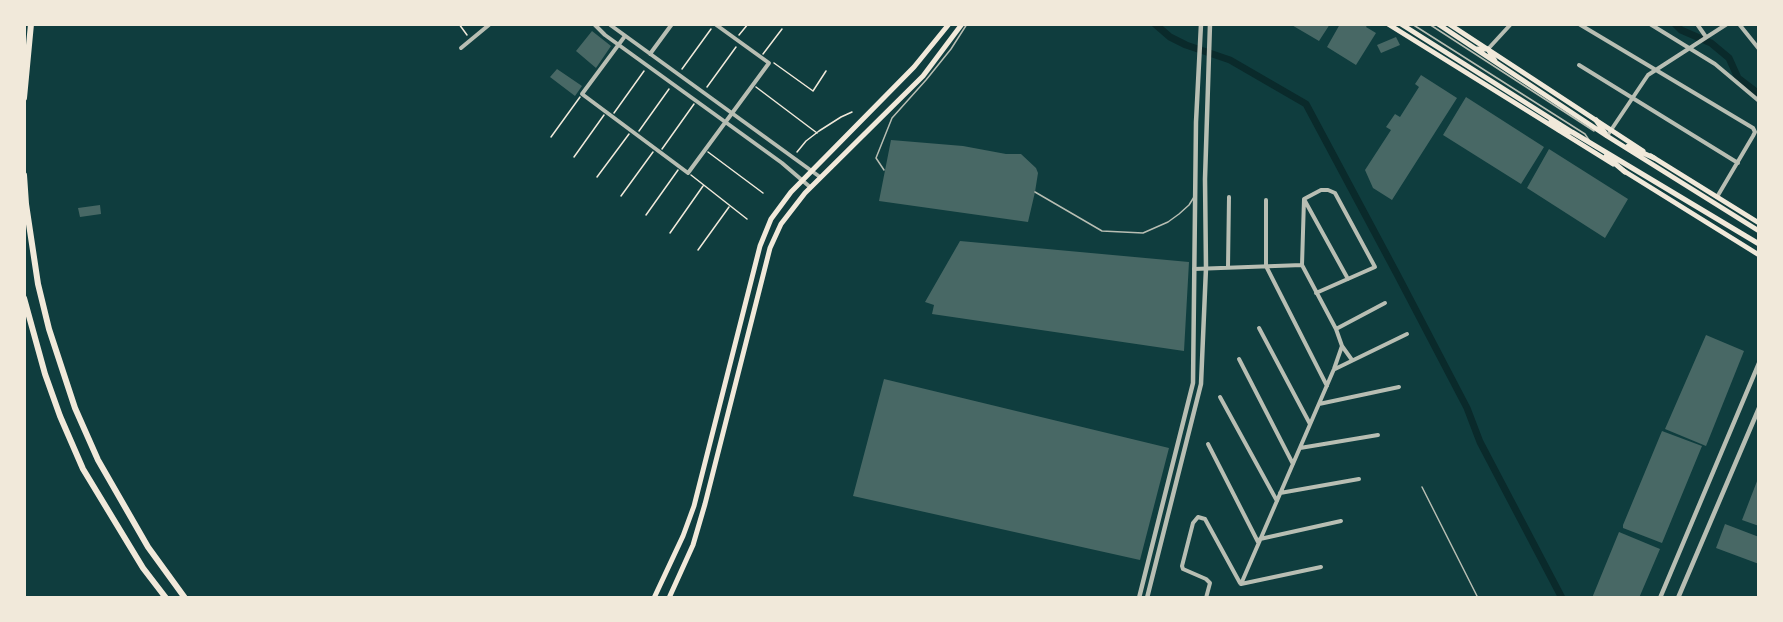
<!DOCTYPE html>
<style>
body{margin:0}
#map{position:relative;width:1783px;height:622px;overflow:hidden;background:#0f3d3e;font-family:Raleway,sans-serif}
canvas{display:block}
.frame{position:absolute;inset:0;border:26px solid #f1e9da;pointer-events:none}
</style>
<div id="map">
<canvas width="1783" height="622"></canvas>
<div class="frame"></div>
</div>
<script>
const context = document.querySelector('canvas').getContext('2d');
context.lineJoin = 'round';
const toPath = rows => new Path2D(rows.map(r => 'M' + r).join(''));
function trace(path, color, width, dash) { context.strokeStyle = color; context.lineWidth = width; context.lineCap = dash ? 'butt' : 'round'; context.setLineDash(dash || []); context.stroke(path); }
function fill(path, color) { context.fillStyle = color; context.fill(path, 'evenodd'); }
trace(toPath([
 [1155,24,1170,37,1186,45,1230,60,1306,104,1398,276,1467,408,1480,442,1562,598],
 [1675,24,1681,30,1711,43,1729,58,1738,78,1759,94]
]), '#0a2a2b', 7);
fill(toPath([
 [1290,24,1330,24,1319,41],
 [1340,24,1368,24,1366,27,1376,33,1356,65,1327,47],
 [592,31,611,46,596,68,576,51],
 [1396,37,1400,45,1381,53,1377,45],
 [557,69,582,86,575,96,550,77],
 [1421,75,1457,98,1392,200,1373,188,1365,170,1391,130,1386,127,1395,114,1400,117,1419,87,1415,84],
 [1466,97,1544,147,1521,184,1443,135],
 [891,140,963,146,1006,154,1021,154,1036,168,1038,173,1035,192,1028,222,879,201],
 [1549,149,1628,199,1605,238,1527,188],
 [100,205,101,214,80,217,78,208],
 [960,241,1189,262,1184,351,932,314,934,305,925,302],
 [1706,335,1744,351,1706,446,1665,429],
 [884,379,1169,448,1140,560,853,496],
 [1662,431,1702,446,1662,543,1623,528,1623,525],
 [1759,476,1759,526,1742,520],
 [1725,524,1759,537,1759,564,1716,548],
 [1619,532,1660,549,1639,598,1592,598]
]), '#486865');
trace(toPath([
 [459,24,467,35],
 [739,35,748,24],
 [763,54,782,29],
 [774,63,813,91,826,71],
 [682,69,711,29],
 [707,87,736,47],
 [756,87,817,133],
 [614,113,644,71],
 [639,131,669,89],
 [551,137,580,97],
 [662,149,694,104],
 [708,152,763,193],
 [797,152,806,141,819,131,841,117,852,112],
 [574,157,604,115],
 [691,175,747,219],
 [597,177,629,134],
 [621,196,653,152],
 [646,215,678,170],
 [670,233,703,186],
 [698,250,729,207]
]), '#f1e9da', 1.5);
trace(toPath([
 [1412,24,1585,134,1589,140],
 [1429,24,1594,131],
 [884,170,876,158,892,118,926,80,951,49,967,24],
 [1035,192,1102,231,1143,233,1168,222,1179,214,1189,205,1194,197],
 [1422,487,1478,598]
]), '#b8beb3', 1.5);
trace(toPath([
 [594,24,605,35,782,163,810,187],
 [609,24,820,177],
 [1579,24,1753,128,1755,132,1753,136,1717,197],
 [1650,24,1715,64,1759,101],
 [1697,24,1706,37],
 [1739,24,1759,49],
 [625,36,582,94,688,173,769,63,715,24],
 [461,48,490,24],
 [1488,49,1511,24],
 [650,54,672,24],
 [1579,65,1738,163],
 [1607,136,1648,75,1727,24],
 [1266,200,1266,266,1327,386],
 [1305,201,1348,279],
 [1228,267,1229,197],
 [1194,269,1302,265],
 [1316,293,1375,267,1335,193,1328,190,1321,190,1304,199,1302,265,1336,329,1342,346,1352,360],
 [1259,328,1310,424],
 [1336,329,1385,303],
 [1239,359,1293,464],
 [1335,369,1407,334],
 [1220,397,1277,501],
 [1319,404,1399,387],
 [1208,444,1258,542],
 [1300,448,1378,435],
 [1280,493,1359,479],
 [1260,539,1341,521],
 [1241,584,1334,369,1342,346],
 [1241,584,1321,567],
 [1206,598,1210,583,1206,579,1183,569,1182,566,1193,523,1198,517,1205,519,1240,583]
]), '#b8beb3', 4);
trace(toPath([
 [1139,598,1193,383,1196,122,1201,24],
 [1147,598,1201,384,1206,268,1205,179,1210,24],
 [1660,598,1759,363],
 [1678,598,1759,408]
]), '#b8beb3', 4.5);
trace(toPath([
 [1388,24,1613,164],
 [1449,24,1643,151],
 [1651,156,1759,223],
 [1624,171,1759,255],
 [654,598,683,536,694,506,760,246,771,219,791,192,914,67,949,24],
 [669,598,693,545,705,504,770,248,781,224,805,193,923,76,962,24]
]), '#f1e9da', 5);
trace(toPath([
 [1401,24,1572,132,1759,244],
 [1438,24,1607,136,1759,231],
 [1477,49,1488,49,1495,61],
 [1596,120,1605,133],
 [1551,121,1559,130,1570,132],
 [1628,146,1654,158],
 [1606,156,1625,172]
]), '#f1e9da', 5);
trace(toPath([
 [24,98,31,24],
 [24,175,26,204,38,284,49,329,75,408,98,460,148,547,185,598],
 [24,298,45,374,60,416,83,469,143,568,166,598]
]), '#f1e9da', 6);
</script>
